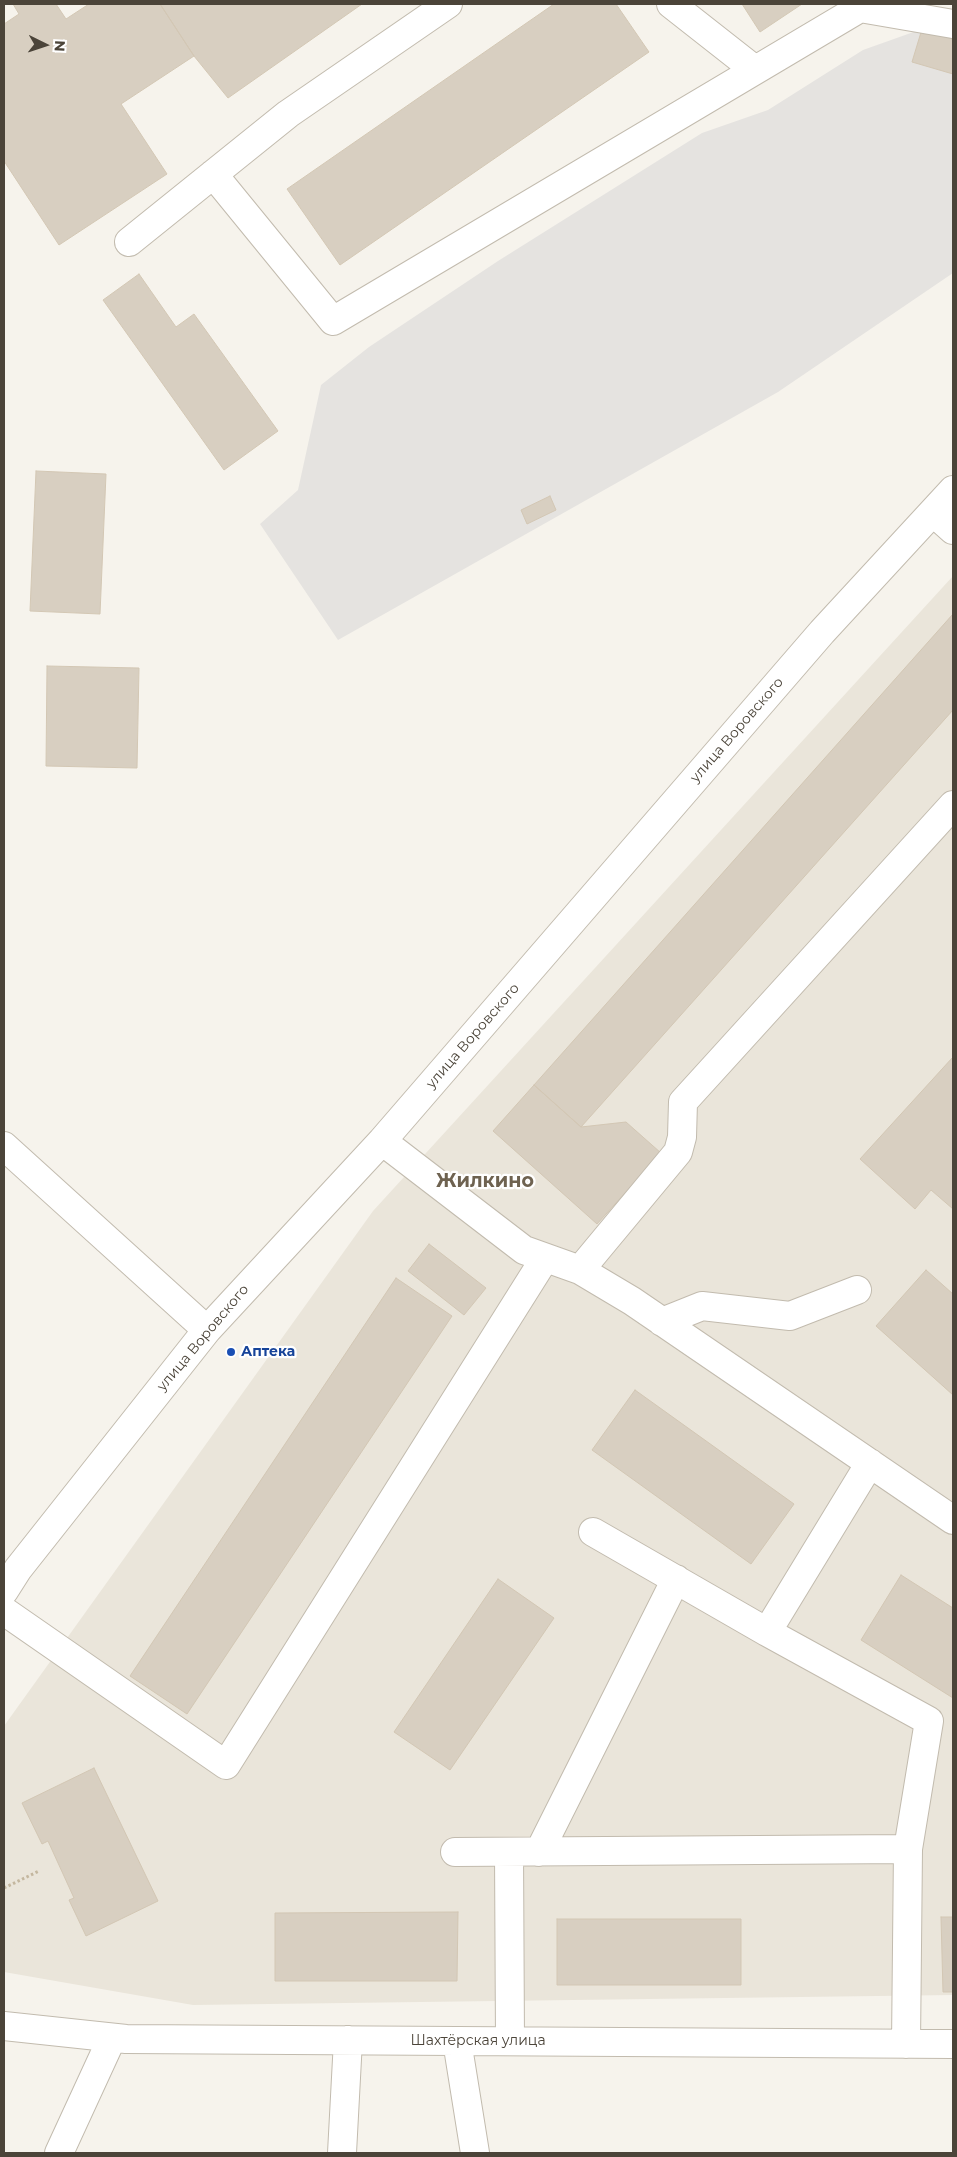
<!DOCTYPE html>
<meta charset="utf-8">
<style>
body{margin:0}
#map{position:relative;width:957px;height:2157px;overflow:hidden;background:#f6f3ec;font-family:Montserrat,sans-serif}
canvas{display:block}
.frame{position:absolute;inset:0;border:5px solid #4b4439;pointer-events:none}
.north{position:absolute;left:20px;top:20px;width:50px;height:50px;-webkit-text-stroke:4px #fff;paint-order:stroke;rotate:94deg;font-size:14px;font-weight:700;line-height:20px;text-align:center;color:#4b4439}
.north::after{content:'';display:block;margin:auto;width:18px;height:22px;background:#4b4439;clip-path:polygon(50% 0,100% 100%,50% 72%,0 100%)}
</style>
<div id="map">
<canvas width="957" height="2157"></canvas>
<div class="frame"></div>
<div class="north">N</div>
</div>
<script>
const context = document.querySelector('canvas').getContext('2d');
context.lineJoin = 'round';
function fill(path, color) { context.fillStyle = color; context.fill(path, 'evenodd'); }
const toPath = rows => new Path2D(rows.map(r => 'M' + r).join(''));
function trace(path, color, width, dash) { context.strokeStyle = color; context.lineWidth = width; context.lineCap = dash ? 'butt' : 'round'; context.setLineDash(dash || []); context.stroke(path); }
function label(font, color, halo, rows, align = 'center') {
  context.font = font + ' Montserrat,sans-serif'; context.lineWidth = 4.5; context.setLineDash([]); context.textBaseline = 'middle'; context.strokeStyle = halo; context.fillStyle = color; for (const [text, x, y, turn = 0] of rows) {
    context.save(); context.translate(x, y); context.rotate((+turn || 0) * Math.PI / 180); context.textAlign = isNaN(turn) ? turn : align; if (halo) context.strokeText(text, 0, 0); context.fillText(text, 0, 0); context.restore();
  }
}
fill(toPath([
 [953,576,953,1995,193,2005,4,1972,4,1726,373,1211]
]), '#eae5da');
fill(toPath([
 [922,29,953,39,953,273,778,392,338,640,260,524,298,490,321,385,369,347,498,261,702,133,768,110,863,50]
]), '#e5e3e0');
const building = toPath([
 [13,4,56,4,66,19,89,4,160,4,194,56,121,104,167,174,59,245,4,161,4,24,19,14,13,4],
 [160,4,362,4,228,98,194,56,160,4],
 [554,4,616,4,649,52,340,265,287,189,554,4],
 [742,4,802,4,760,32,742,4],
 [922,29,953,39,953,74,912,62,922,29],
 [139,274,176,327,194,314,278,431,224,470,103,300,139,274],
 [36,471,106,474,100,614,30,611,36,471],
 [550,496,556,510,527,524,521,510,550,496],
 [953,614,953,710,581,1127,534,1085,953,614],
 [47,666,139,668,137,768,46,766,47,666],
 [953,1057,953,1209,931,1190,915,1209,860,1159,953,1057],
 [534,1085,581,1127,626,1122,661,1153,597,1224,493,1131,534,1085],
 [429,1244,486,1288,464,1315,408,1271,429,1244],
 [926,1270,953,1294,953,1395,876,1326,926,1270],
 [396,1278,452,1316,187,1714,130,1676,396,1278],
 [635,1390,794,1504,751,1564,592,1450,635,1390],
 [901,1575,953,1608,953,1698,861,1640,901,1575],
 [498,1579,554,1618,450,1770,394,1732,498,1579],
 [94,1768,158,1901,86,1936,69,1900,74,1898,48,1841,42,1844,22,1803,94,1768],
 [458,1912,457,1981,275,1981,275,1913,458,1912],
 [941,1917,953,1917,953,1992,943,1992,941,1917],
 [557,1919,741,1919,741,1985,557,1985,557,1919]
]);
fill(building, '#d8cfc1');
trace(building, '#d3c7b4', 1);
const minor = toPath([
 [671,4,755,70],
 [213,174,333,321,860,8,953,24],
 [129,242,288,114,448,4],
 [934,513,953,530],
 [382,1141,524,1250,580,1270,632,1301,953,1520],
 [4,1146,207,1330],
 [580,1270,678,1152,682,1137,683,1102,953,805],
 [662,1322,702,1306,790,1316,857,1290],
 [593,1532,767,1632,870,1463],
 [4,1591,18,1569,207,1330,382,1141,822,632,953,490],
 [4,1611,226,1765,545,1258],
 [767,1632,929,1721,908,1849],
 [455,1852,908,1849,906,2044],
 [509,1852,510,2041],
 [539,1852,676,1579],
 [4,2026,126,2039,953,2044],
 [457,2041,475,2153],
 [59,2153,112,2038],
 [342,2153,348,2040]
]);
trace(minor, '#c2bbae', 30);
trace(toPath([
 [4,1888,39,1871]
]), '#c4b79f', 3, [2.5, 2.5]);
trace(minor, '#fff', 28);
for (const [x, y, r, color] of [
 [231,1352,5,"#1a4fb4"]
]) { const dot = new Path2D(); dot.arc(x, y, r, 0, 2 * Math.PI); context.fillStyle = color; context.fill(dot); trace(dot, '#fff', 2); }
label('14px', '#4b4439', '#fff', [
 ["улица Воровского",737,730,-49],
 ["улица Воровского",473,1036,-49],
 ["улица Воровского",203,1338,-50],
 ["Шахтёрская улица",478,2041]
]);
label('bold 14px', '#164399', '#fff', [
 ["Аптека",241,1352]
], 'left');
label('bold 19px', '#6e6250', '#fff', [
 ["Жилкино",485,1181]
]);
</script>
